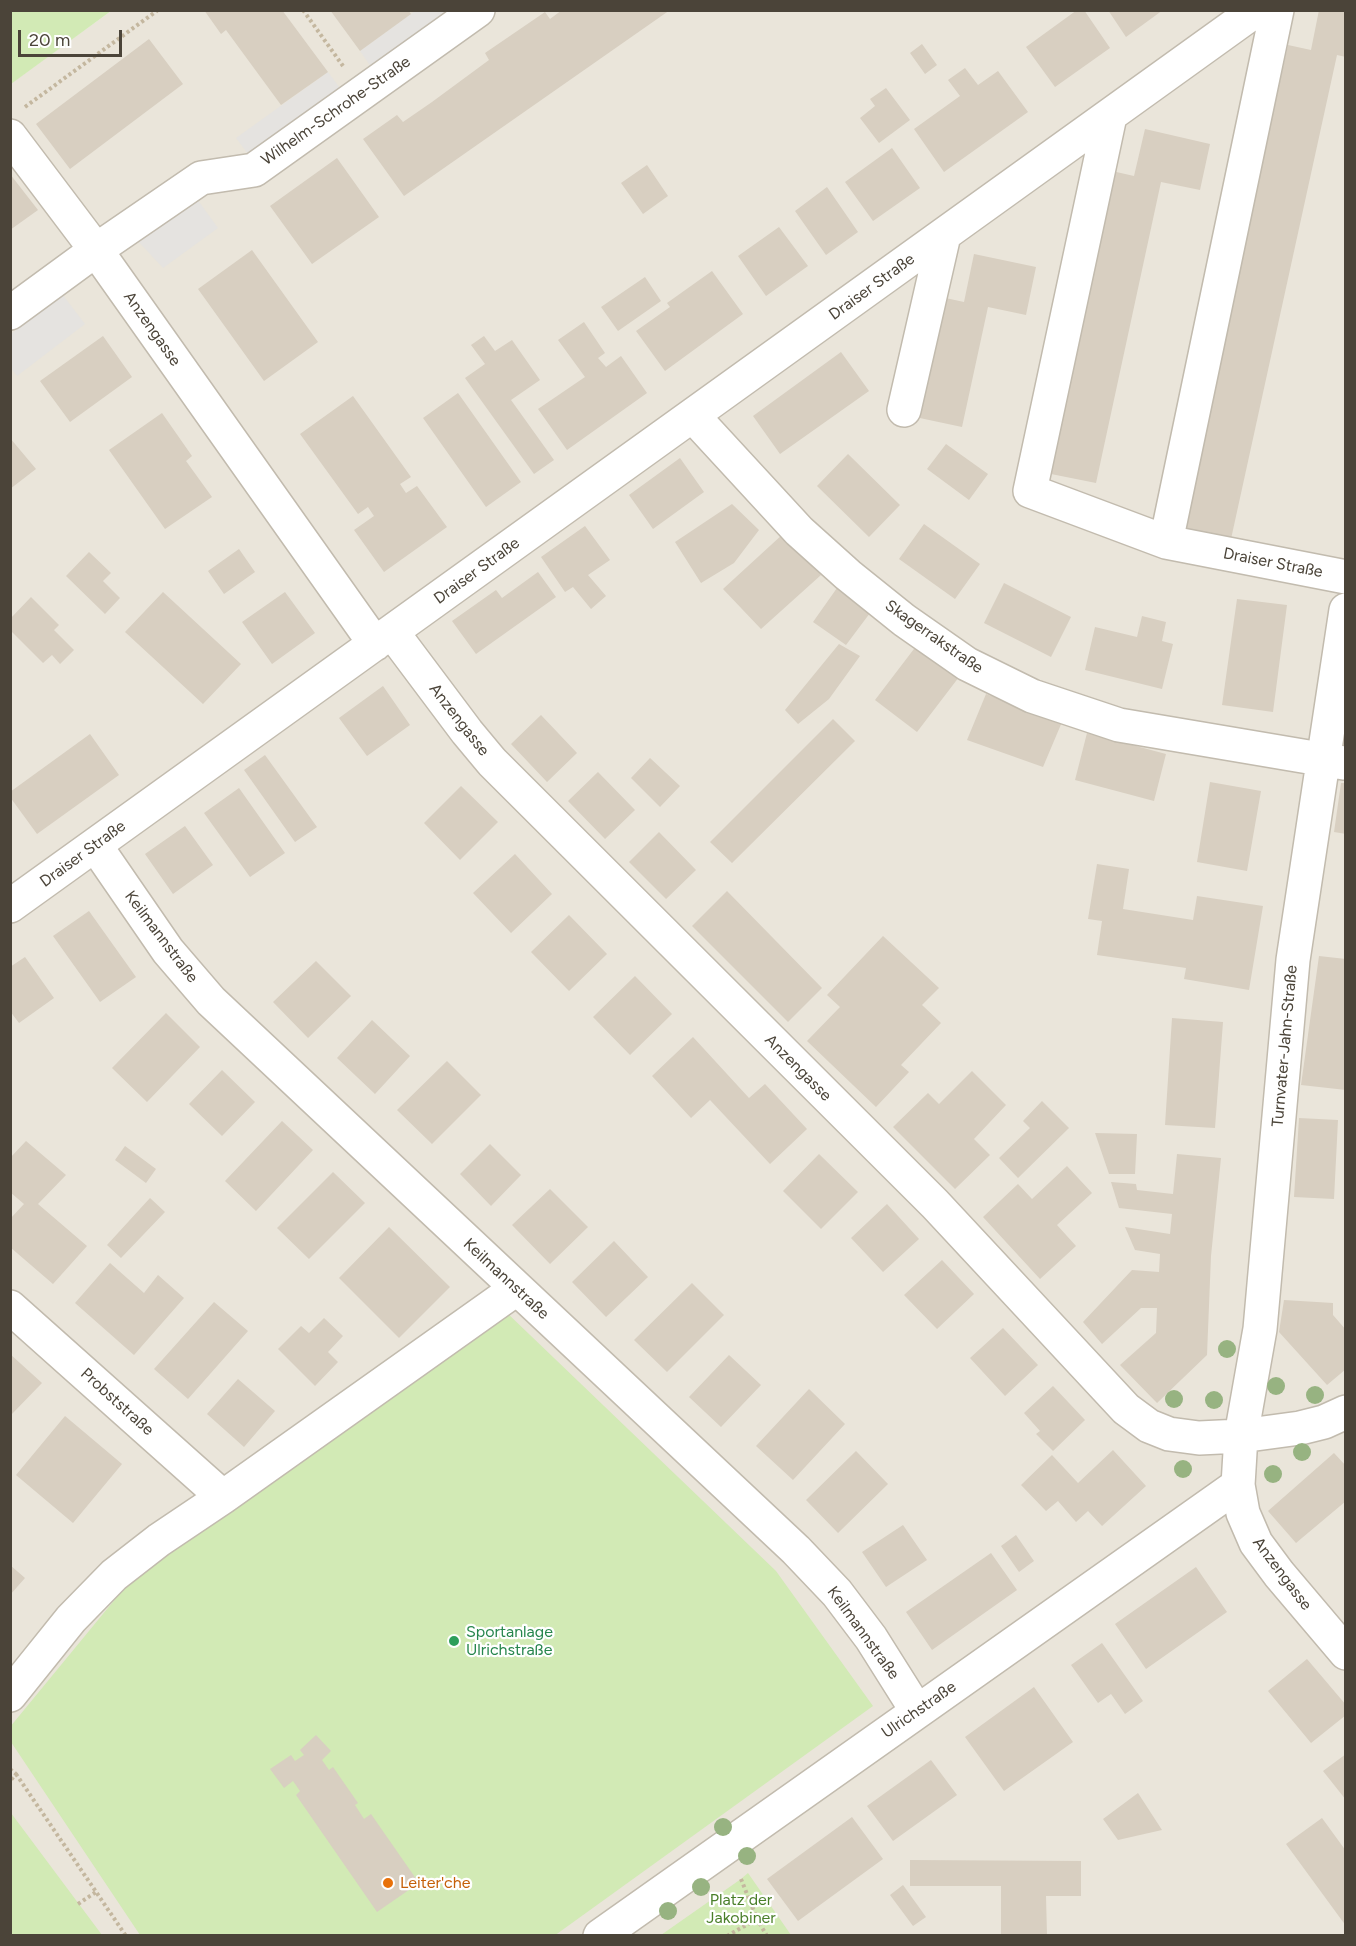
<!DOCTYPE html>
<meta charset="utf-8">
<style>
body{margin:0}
#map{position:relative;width:1356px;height:1946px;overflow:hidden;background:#f6f3ec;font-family:Figtree,sans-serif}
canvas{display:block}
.frame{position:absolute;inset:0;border:12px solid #4b4439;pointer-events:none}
.scale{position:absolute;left:18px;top:30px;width:104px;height:27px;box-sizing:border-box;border:3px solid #4b4439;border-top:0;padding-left:8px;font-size:18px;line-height:21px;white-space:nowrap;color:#4b4439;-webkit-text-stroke:4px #fff;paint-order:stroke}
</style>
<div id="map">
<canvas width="1356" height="1946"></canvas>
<div class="frame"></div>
<div class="scale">20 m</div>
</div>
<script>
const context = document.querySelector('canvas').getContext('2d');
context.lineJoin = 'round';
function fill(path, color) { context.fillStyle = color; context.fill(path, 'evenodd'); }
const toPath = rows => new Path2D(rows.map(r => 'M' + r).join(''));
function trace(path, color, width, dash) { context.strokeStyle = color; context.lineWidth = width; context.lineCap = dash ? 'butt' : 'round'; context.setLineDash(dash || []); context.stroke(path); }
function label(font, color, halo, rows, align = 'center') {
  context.font = font + ' Figtree,sans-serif'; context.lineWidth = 4.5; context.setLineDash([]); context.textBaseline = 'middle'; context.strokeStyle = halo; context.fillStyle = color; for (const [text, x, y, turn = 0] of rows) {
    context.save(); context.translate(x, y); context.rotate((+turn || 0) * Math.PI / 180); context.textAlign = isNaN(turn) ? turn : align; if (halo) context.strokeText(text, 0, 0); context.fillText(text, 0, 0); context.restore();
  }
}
fill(toPath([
 [111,11,1345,11,1345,1935,11,1935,10,84]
]), '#eae5da');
fill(toPath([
 [11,10,111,10,111,11,11,84],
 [505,1311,776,1571,873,1706,554,1936,140,1935,11,1742,10,1727,135,1575],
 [11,1813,102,1935,11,1935],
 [748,1873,791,1935,661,1935,741,1879]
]), '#d2eab5');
fill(toPath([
 [415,11,458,11,374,71,360,51],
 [328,72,343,92,251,158,236,138],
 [197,199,218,228,163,268,138,241],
 [62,294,85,324,17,376,11,368,11,334]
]), '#e5e3e0');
fill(toPath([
 [204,10,282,10,328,72,281,105,226,30,221,34],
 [330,10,408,10,411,14,360,51],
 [562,10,670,10,404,196,363,139,397,115,403,122,432,102,489,60,485,53,545,12,550,19],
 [1077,10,1084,10,1110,48,1055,87,1026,47],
 [1108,10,1163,10,1126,37],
 [1319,10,1346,10,1346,57,1337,55,1231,539,1182,528,1288,45,1311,50],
 [149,39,183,84,70,169,36,124],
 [922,44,937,65,925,74,910,53],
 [965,68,978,85,998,71,1028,112,944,172,914,129,960,96,948,80],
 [886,88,910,120,879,143,860,118,875,106,870,99],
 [1145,129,1210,144,1200,190,1161,182,1096,483,1046,473,1112,171,1134,176],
 [892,148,920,188,873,221,845,182],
 [337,158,379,217,312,264,270,206],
 [647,165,668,196,643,214,621,183],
 [10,174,38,210,10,230],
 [827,187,858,232,826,255,795,211],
 [779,227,808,266,766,296,738,256],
 [252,250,318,342,264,381,198,289],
 [974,254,1036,267,1026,315,988,307,962,427,915,417,941,297,964,302],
 [712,271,743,314,665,371,636,331,670,307,667,303],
 [645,277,661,301,618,331,601,307],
 [584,322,605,353,598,358,606,367,621,356,647,393,567,450,538,409,585,377,558,340],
 [103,336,132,377,70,422,40,381],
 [484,336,495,351,512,340,540,380,511,400,554,460,534,474,465,378,485,364,471,345],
 [841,352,869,391,780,454,753,416],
 [458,393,521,482,486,507,423,418],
 [353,396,411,477,400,484,406,493,417,486,447,527,384,572,354,530,374,516,368,507,358,514,300,434],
 [162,413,192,456,186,461,212,497,165,529,109,450],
 [10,438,36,469,10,489],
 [946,444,988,474,969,500,927,469],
 [848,454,900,505,869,537,817,486],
 [680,458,704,492,653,529,629,495],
 [732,504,759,530,734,563,701,583,675,542],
 [924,524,980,564,955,599,899,559],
 [585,526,610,560,588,575,606,596,591,609,573,587,565,592,541,557],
 [783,534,821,575,761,629,723,589],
 [239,549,255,572,224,594,208,571],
 [89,552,111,573,103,581,120,598,105,614,66,576],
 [538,572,556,597,476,654,452,621,496,590,502,598],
 [1004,583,1071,617,1051,657,984,623],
 [837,588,870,613,846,645,813,622],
 [163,592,241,664,203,704,125,632],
 [285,592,315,633,272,664,242,622],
 [31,597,59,625,54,630,74,650,60,664,52,655,43,663,10,630,10,619],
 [1237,599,1287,605,1273,712,1222,705],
 [1142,616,1166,622,1162,641,1173,644,1162,689,1085,670,1095,627,1137,637],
 [839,644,860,656,829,699,798,724,785,710],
 [917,645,959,677,917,732,875,700],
 [383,686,410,725,367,756,339,718],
 [986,694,1062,722,1043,767,967,740],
 [541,715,577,753,547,782,511,744],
 [833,719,855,741,732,863,710,842],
 [1087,733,1166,754,1154,801,1075,780],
 [90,734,119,775,37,834,10,797,10,792],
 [265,755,317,827,295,842,244,770],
 [650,758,680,786,660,807,631,778],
 [598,772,635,810,605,839,568,801],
 [1210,782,1261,791,1247,871,1197,862],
 [1341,783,1346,783,1346,834,1334,832],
 [461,786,498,822,460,860,424,823],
 [239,788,285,853,250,877,204,813],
 [185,826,213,865,173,894,145,854],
 [659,832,696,870,666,899,629,862],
 [515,854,552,894,511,933,473,893],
 [1097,864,1129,869,1123,909,1193,920,1197,896,1263,906,1249,990,1184,979,1186,968,1097,955,1102,921,1088,919],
 [727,891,822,988,788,1022,692,926],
 [89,911,136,977,100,1002,53,936],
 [569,915,607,954,569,991,531,952],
 [883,936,939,988,922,1005,941,1023,901,1065,909,1072,876,1107,807,1041,840,1007,827,995],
 [1319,956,1346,959,1346,1090,1301,1085],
 [25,957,54,998,19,1023,10,1011,10,967],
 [316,961,351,996,308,1038,273,1002],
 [635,976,672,1014,630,1055,593,1017],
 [166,1013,200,1047,147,1102,112,1068],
 [1172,1018,1223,1022,1215,1128,1165,1125],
 [372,1020,410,1056,375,1094,337,1058],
 [693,1037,749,1098,765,1084,807,1129,770,1164,710,1100,691,1118,652,1076],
 [447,1061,481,1095,432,1144,397,1110],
 [222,1070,255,1102,222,1136,189,1104],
 [972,1071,1006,1105,974,1139,990,1155,955,1189,893,1127,928,1093,939,1104],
 [1042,1101,1069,1128,1018,1178,999,1158,1030,1128,1023,1121],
 [1299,1118,1338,1120,1334,1199,1294,1197],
 [282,1121,313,1150,256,1211,225,1181],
 [1095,1133,1137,1134,1135,1174,1109,1174],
 [26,1141,66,1175,38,1204,87,1246,53,1284,10,1247,10,1219,24,1204,10,1192,10,1158],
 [490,1144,521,1175,491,1206,460,1174],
 [125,1146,156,1169,146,1183,115,1160],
 [819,1154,858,1192,821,1229,783,1191],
 [1177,1154,1221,1158,1211,1256,1207,1355,1157,1403,1120,1365,1156,1333,1157,1308,1141,1308,1102,1344,1083,1322,1132,1270,1159,1272,1160,1254,1135,1250,1125,1227,1170,1234,1172,1214,1119,1208,1111,1182,1136,1184,1137,1190,1173,1194],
 [1067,1166,1092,1193,1057,1225,1076,1246,1040,1279,983,1217,1018,1184,1032,1199],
 [333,1172,365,1203,309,1259,277,1228],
 [550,1189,588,1227,550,1264,512,1225],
 [150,1198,165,1212,121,1258,107,1245],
 [887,1204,919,1239,883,1272,851,1238],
 [389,1227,450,1287,399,1338,339,1278],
 [614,1241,648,1277,606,1317,572,1282],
 [942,1260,974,1294,937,1329,904,1295],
 [110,1263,144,1293,158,1275,184,1298,134,1355,75,1303],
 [692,1283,724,1315,667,1372,634,1340],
 [1284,1300,1333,1303,1333,1315,1346,1330,1346,1369,1327,1385,1279,1332],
 [214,1302,248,1331,188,1399,154,1369],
 [324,1318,343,1336,328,1352,338,1362,315,1386,278,1349,301,1326,309,1333],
 [1003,1328,1038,1365,1005,1396,970,1358],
 [10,1354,42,1383,10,1416],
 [729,1355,761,1385,721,1427,689,1397],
 [238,1379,275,1411,244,1447,207,1414],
 [1053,1386,1085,1420,1053,1451,1036,1434,1040,1431,1024,1413],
 [809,1389,845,1424,793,1480,756,1446],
 [65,1416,122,1464,73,1523,16,1475],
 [1113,1450,1146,1486,1102,1526,1088,1511,1076,1522,1058,1501,1046,1511,1021,1485,1052,1455,1078,1483],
 [856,1451,888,1484,838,1533,806,1500],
 [1334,1453,1346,1466,1346,1501,1296,1543,1268,1511],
 [903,1525,927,1560,886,1587,862,1552],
 [1016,1535,1034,1561,1019,1572,1001,1546],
 [991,1553,1017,1590,932,1650,906,1612],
 [10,1565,25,1578,10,1595],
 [1196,1567,1227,1612,1146,1669,1115,1624],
 [1102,1643,1143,1701,1125,1714,1111,1694,1098,1703,1071,1665],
 [1307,1659,1346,1705,1346,1715,1311,1743,1268,1691],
 [1034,1687,1073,1742,1004,1791,965,1737],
 [316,1735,331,1751,322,1760,329,1770,333,1767,358,1803,355,1805,364,1819,371,1814,419,1883,377,1912,296,1795,300,1791,293,1781,284,1788,270,1769,291,1755,295,1761,304,1755,300,1750],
 [1346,1754,1346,1800,1323,1771],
 [931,1760,957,1795,893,1841,867,1806],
 [1138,1793,1162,1830,1118,1840,1103,1819],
 [852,1817,883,1859,798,1921,767,1879],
 [1322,1818,1346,1851,1346,1926,1286,1844],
 [910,1860,1081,1861,1081,1896,1046,1896,1047,1935,1001,1935,1001,1886,910,1886],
 [903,1885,926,1917,913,1926,890,1895]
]), '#d8cfc1');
const minor = toPath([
 [1110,116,1030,491,1166,542,1346,577],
 [10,136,96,250,375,644],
 [10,313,96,250,201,178,254,170,478,10],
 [904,410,944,235],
 [693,416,799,531,848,575,904,620,967,664,1032,696,1119,725,1344,763],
 [1166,542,1277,10],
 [1346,610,1293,960,1260,1329,1241,1436,1238,1485,1243,1513,1256,1543,1279,1574,1346,1653],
 [392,632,467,732,492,762,935,1204,1126,1409,1149,1426,1169,1434,1199,1438,1241,1436,1300,1428,1324,1422,1346,1412],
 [95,845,168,951,211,1001,796,1550,837,1593,871,1638,917,1711],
 [10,906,1256,10],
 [10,1307,223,1497],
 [10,1695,71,1619,114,1575,159,1540,223,1497,516,1289],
 [600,1936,1238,1485]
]);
trace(minor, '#c2bbae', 36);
trace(toPath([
 [303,10,343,66],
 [25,107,158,10],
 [10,1769,16,1774,10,1781],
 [16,1774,126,1936],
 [741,1879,757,1919,767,1936],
 [78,1904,96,1892],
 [727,1936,757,1919]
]), '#c4b79f', 4, [3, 3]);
trace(minor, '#fff', 33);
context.fillStyle = '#97b381';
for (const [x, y] of [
 [1227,1349],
 [1276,1386],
 [1315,1395],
 [1174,1399],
 [1214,1400],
 [1302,1452],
 [1183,1469],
 [1273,1474],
 [723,1827],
 [747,1856],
 [701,1887],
 [668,1911]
]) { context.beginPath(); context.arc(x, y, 9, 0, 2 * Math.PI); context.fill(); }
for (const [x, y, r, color] of [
 [454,1641,6,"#2e9e5b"],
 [388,1883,6,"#e8710a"]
]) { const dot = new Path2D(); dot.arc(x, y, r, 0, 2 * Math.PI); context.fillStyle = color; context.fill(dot); trace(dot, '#fff', 2); }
label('16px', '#4b4439', '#fff', [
 ["Wilhelm-Schrohe-Straße",336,111,-35],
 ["Draiser Straße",872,287,-36],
 ["Anzengasse",152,329,55],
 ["Draiser Straße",1273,563,11],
 ["Draiser Straße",477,571,-36],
 ["Skagerrakstraße",934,637,35],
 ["Anzengasse",459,720,52],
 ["Draiser Straße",83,854,-36],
 ["Keilmannstraße",161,937,53],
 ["Turnvater-Jahn-Straße",1285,1046,-85],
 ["Anzengasse",798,1068,45],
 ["Keilmannstraße",506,1279,43],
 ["Probststraße",117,1402,42],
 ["Anzengasse",1282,1574,53],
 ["Keilmannstraße",863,1633,54],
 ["Ulrichstraße",919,1710,-35]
]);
label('16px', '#27864d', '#fff', [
 ["Sportanlage",466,1632],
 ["Ulrichstraße",466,1650]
], 'left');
label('16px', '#c56008', '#fff', [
 ["Leiter'che",400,1883]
], 'left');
label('16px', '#4a7f2a', '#fff', [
 ["Platz der",741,1900],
 ["Jakobiner",741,1918]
]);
</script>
